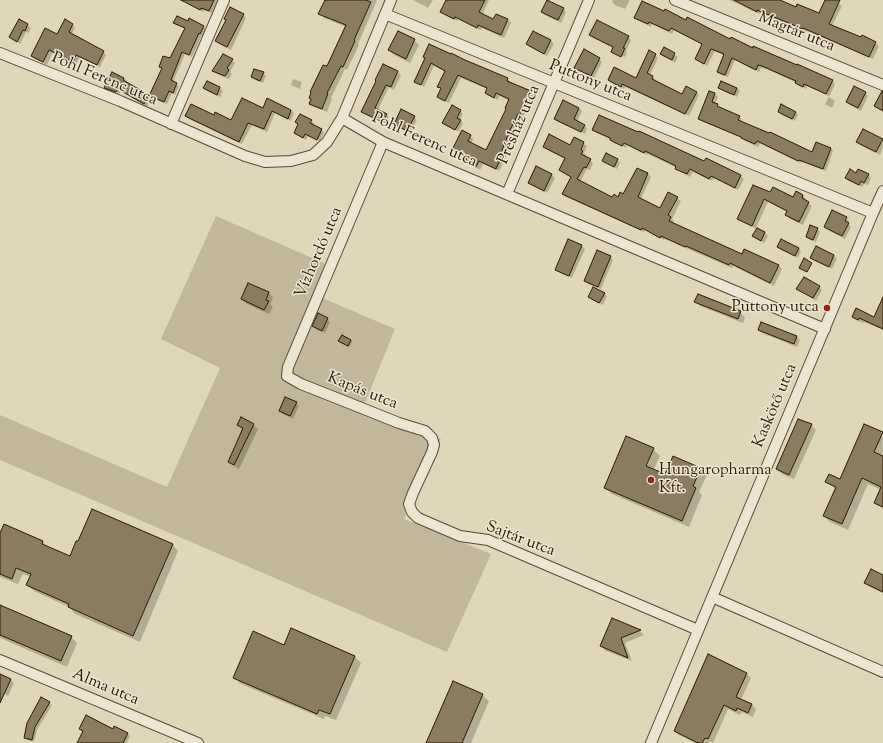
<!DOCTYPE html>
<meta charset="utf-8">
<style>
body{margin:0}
canvas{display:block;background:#e0d7ba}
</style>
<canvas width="883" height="743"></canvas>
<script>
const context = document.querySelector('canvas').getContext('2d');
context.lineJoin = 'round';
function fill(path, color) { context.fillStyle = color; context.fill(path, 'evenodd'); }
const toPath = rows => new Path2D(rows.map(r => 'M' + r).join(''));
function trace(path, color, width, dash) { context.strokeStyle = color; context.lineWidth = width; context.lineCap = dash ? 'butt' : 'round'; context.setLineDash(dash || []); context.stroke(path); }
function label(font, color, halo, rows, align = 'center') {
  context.font = font + ' "Sorts Mill Goudy",serif'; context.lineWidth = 3; context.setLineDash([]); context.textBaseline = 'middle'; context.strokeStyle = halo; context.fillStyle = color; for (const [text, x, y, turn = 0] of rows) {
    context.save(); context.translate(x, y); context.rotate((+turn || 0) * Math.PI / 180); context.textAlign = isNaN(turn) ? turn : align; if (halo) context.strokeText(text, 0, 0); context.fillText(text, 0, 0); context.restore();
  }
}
fill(toPath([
 [216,216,335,268,320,297,395,329,363,408,441,439,404,519,491,554,447,652,0,460,0,415,167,487,220,368,161,339]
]), '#c2b79a');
fill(toPath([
 [182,0,218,0,212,13,204,10,203,12],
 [337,0,377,0,358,44,359,45,347,70,345,69,331,98,332,99,327,112,314,107,310,103,346,27,324,18,320,13],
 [413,0,433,0,428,8],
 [448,0,489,0,482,15,494,21,508,20,511,23,504,38,482,28,480,30,458,19,457,21,445,15,442,12],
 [613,0,630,0,625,9,615,5,612,2],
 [729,0,778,0,796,8,820,14,826,0,834,0,842,6,832,26,875,43,879,46,873,59,807,31,806,32,761,13,760,14],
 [563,9,566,12,561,23,545,15,542,12],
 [243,15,246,18,231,50,219,44,216,41,227,20],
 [635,17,687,21,832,81,835,84,829,97,835,101,832,108,825,104,829,96,807,86,806,89,799,86,797,83,766,69,761,68,759,72,735,60,728,77,721,75,718,72,725,56,715,51,707,66,696,59,703,45,674,30,672,34,652,24,651,27,638,20],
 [190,19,206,29,203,36,202,35,192,57,185,54,173,82,179,86,175,95,172,93,167,104,152,98,147,107,121,91,119,95,108,90,105,87,124,78,127,81,126,83,150,97,163,70,160,67,170,60,185,29,175,22,188,22],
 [19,20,31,28,28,33,26,32,20,44,10,37],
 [72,25,75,28,71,35,103,52,106,55,100,67,80,57,76,64,53,52,47,65,35,59,32,56,57,35],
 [533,32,551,41,554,44,547,56,530,47,527,44],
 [590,35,628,37,631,40,626,51,627,52,625,57,614,52,614,54,612,52,614,48,593,38],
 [414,40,419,45,410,63,394,55,389,50],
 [664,48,678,57,675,63,661,54],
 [655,55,658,58,650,75,656,80,655,82,682,96,696,92,699,95,689,116,625,87,624,89,612,83,609,80,636,79],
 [426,58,507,79,511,82,510,83,530,92,533,96,523,118,521,117,513,134,505,153,507,155,499,171,483,164,480,170,469,164,466,161,467,158,456,153,453,150,470,136,473,139,471,144,487,152,507,109,510,101,499,96,498,100,489,96,486,93,488,89,461,78,449,103,441,100,438,96,442,89,439,86,446,72,434,66,424,87,415,81],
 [599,59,602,62,594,78,579,70,576,67],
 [232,60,235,63,230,72,232,74,229,79,217,74,214,71],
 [383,65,398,72,401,75,394,90,389,87,378,110,389,117,386,124,366,114,363,111],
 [263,73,266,76,263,83,255,80,252,77],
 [293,79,302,82,300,89,291,85],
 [207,82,220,88,223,91,220,97,207,91,204,88],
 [722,82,737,88,740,91,737,97,723,91,720,88],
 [709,92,715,94,718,97,715,104,720,108,739,117,742,120,741,122,812,154,830,148,833,151,826,171,802,162,801,163,760,143,758,147,745,141,742,138,702,121,699,118],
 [865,93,868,96,861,111,850,105,847,102],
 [579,108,582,111,577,122,587,128,585,134,558,122,555,119],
 [263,109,291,110,294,113,291,121,275,113,267,132,252,125,242,144,189,119,186,116,215,116,232,121],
 [460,111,463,114,460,120,463,123,459,132,447,126,444,123],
 [779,112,795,112,798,115,795,121,782,115],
 [414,117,417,120,410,133,398,127,395,124],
 [311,121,314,123,313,126,324,132,320,141,308,136,306,140,295,133],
 [594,130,705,162,706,159,741,176,744,179,738,190,714,178,712,181,693,172,690,177,680,171,677,168,648,154,647,155,627,145,626,148,614,143,611,139,597,133],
 [575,138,587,146,584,153,586,155,585,157,593,163,590,170,587,169,580,182,613,199,624,195,637,169,648,174,651,177,641,199,661,209,677,198,681,201,672,219,674,221,672,224,743,255,745,251,779,266,782,269,774,286,733,266,732,268,665,239,664,240,645,230,644,232,566,197,563,194,572,178,560,170,565,159,548,150,544,147,571,146],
 [882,140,883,147,880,155,860,145,857,142],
 [617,160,620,163,617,169,604,161],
 [536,168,552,175,555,178,547,193,532,185,529,182],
 [868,175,871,178,868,185,864,184,862,187,849,181,846,178],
 [770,194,794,198,803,196,806,199,805,201,812,206,803,225,790,219,786,215,788,212,768,202,756,228,765,233,768,236,764,243,753,236,757,229,742,222,738,219],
 [846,218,849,221,848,224,851,227,845,239,828,230,825,227],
 [817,229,820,232,816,242,810,240,807,237],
 [582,246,585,249,572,278,560,273,556,270],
 [778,247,798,248,801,251,798,258,781,250],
 [817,247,834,256,837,259,832,269,815,261,812,258],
 [610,257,613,260,601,289,588,284,585,281],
 [819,287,822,290,816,301,798,289],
 [269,293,273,298,270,304,273,307,269,314,247,304,242,299],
 [604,293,607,296,603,305,592,300,589,297],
 [696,301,740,312,745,317,743,323,700,306],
 [883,311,883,330,864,322,863,323,858,321,853,316,874,318],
 [327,319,330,322,325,333,316,329,313,326],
 [762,323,797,337,800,340,797,347,762,333,759,330],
 [351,340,352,342,349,347,341,342],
 [296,403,299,406,293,419,283,414,280,411],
 [238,425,253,425,258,429,239,469,234,466,229,462,243,430],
 [811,425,816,430,794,479,782,474,777,469],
 [882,433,883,451,881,456,883,457,883,509,875,502,881,490,868,484,848,530,830,522,824,516,836,489,826,482,841,480],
 [653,449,660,456,653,471,665,476,700,468,707,475,699,492,702,495,689,527,612,494,605,488],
 [4,525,43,542,49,548,70,558,172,544,178,551,140,642,75,614,69,607,34,591,27,585,31,577,23,574,18,584,0,577,0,535],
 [883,576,883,593,870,587,866,583],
 [0,606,71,637,77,643,67,667,0,638],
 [612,619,640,631,644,635,625,643,632,661,606,651,601,646],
 [285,646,354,656,361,663,336,720,325,716,324,719,241,684,234,677],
 [708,656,747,674,751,678,741,700,751,704,756,709,753,717,742,712,740,715,728,709,713,743,710,741,709,743,695,743,679,735,675,731],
 [0,675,11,680,14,683,8,696,0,692],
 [482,695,489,701,471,743,428,743],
 [49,703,52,705,37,730,34,742,28,740,25,738],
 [80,729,114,730,127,733,130,736,127,743,78,743,83,732]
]), '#0003');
const building = toPath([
 [181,0,214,0,209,11,201,8,200,10,181,0],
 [325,0,366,0,371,2,354,40,355,41,343,67,341,66,327,93,328,94,322,109,309,104,311,99,309,98,311,93,310,92,323,65,327,66,346,25,318,14,325,0],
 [446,0,485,0,479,12,493,19,496,14,508,19,501,35,478,25,477,28,455,17,454,19,440,12,446,0],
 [547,0,564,8,558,20,541,12,547,0],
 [734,0,780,0,796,7,797,4,819,13,825,0,840,0,829,24,861,37,862,35,876,42,869,57,803,28,803,29,757,10,757,12,734,0],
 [642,1,664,11,665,9,686,20,687,17,730,39,731,37,753,48,753,46,797,65,797,64,833,80,826,94,804,84,803,87,795,83,796,81,762,66,758,65,756,70,732,58,725,75,717,72,724,54,711,49,704,64,695,59,702,44,671,28,669,31,649,22,648,24,634,18,642,1],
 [230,7,244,14,227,47,215,41,226,20,224,19,230,7],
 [177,16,188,21,189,18,204,26,200,34,199,33,189,55,182,52,171,80,177,83,173,93,169,91,164,102,149,96,162,68,159,67,163,56,170,58,185,28,173,23,177,16],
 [19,19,28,24,25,31,23,30,17,42,9,37,19,19],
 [65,19,73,24,69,32,104,51,97,65,76,55,73,62,49,50,43,62,31,56,45,28,57,34,65,19],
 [597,20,629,36,623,48,625,48,621,57,611,52,613,47,589,35,597,20],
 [398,31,415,39,406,59,388,50,398,31],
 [533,31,551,40,544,54,526,44,533,31],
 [429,44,451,54,451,53,465,60,508,78,507,81,531,91,520,115,518,114,510,130,502,150,504,151,496,169,479,161,476,167,465,161,467,157,452,150,462,130,471,135,468,141,486,150,506,109,505,108,509,99,496,93,494,98,485,93,487,88,458,75,445,101,437,97,441,88,437,87,445,71,431,63,421,85,414,82,425,58,423,57,429,44],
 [664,47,675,53,672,60,660,54,664,47],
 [584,49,600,58,591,76,574,68,584,49],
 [649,50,656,54,647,73,653,76,652,79,682,94,686,86,697,92,685,114,622,84,621,87,608,80,614,67,636,78,649,50],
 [223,54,233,59,227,68,229,70,225,76,212,71,223,54],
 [383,64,398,71,391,87,386,85,375,108,387,114,383,122,361,112,376,81,375,80,383,64],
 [254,69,264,72,260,81,251,77,254,69],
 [112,72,124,78,123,80,149,95,144,104,118,89,116,92,104,88,112,72],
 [207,81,220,87,217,95,203,88,207,81],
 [721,81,737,88,734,95,718,88,721,81],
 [854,86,866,92,858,108,846,102,854,86],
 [709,91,715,93,712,102,718,104,717,106,740,116,738,120,769,133,770,132,812,152,816,142,831,148,823,169,799,160,798,161,757,141,755,144,741,138,741,137,698,119,709,91],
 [882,91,883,91,883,111,874,106,882,91],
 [242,98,263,108,267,98,291,110,288,119,272,111,264,129,248,123,239,142,185,116,191,104,214,115,215,112,231,120,242,98],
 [563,100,579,108,574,119,585,125,581,132,554,119,563,100],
 [781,104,796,112,792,119,778,112,781,104],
 [452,105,461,110,457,118,461,120,455,130,442,123,452,105],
 [401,109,415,116,407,131,394,124,401,109],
 [300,114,312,120,310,123,322,129,317,140,305,134,303,138,294,133,298,124,295,122,300,114],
 [599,115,638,132,639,131,704,161,706,158,741,175,735,188,711,176,709,179,690,169,687,174,675,169,676,166,645,151,644,153,624,143,622,146,610,140,610,138,592,130,599,115],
 [863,129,883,139,876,152,856,142,863,129],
 [549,134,570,145,574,137,584,142,581,150,583,151,581,154,591,159,586,168,584,167,577,179,612,197,614,194,618,197,620,192,623,194,637,168,648,173,638,197,660,208,668,192,678,197,668,215,671,217,669,221,742,254,744,249,779,265,770,283,730,263,729,265,686,246,685,247,661,236,660,238,642,228,641,230,562,194,571,177,559,170,565,158,543,147,549,134],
 [606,153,618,159,614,167,602,161,606,153],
 [536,166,552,174,544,191,528,183,536,166],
 [850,169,856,173,858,169,869,174,864,183,861,181,859,185,845,178,850,169],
 [753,185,770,192,773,187,793,197,796,191,803,195,802,198,809,202,799,222,785,215,787,211,764,199,752,226,737,219,753,185],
 [832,210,847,217,845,221,849,223,842,236,824,227,832,210],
 [810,225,818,228,813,240,806,237,810,225],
 [757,228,765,232,761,241,752,236,757,228],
 [568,239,582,245,569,276,555,270,568,239],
 [781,239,799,248,795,256,777,247,781,239],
 [816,246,834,255,829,267,810,258,816,246],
 [597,250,611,256,598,287,584,281,597,250],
 [804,258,812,263,807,272,799,268,804,258],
 [804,277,820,286,813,298,796,289,804,277],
 [248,283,269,292,266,300,269,301,264,310,241,299,248,283],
 [593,287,605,293,599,303,588,297,593,287],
 [698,294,741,311,738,319,694,302,698,294],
 [883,297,883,329,859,318,858,320,852,317,856,308,874,317,883,297],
 [318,313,328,318,322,331,312,326,318,313],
 [761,322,797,336,794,344,758,330,761,322],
 [342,335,351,340,348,346,338,341,342,335],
 [285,397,297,402,290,416,279,411,285,397],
 [241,417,254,424,234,465,228,462,243,428,237,425,241,417],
 [798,419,812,424,789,475,776,469,798,419],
 [864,424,883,432,874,452,883,456,883,507,874,503,881,487,862,478,842,524,823,516,836,487,825,482,829,474,840,479,864,424],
 [626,436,654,448,646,466,665,474,673,456,701,468,693,486,696,488,682,521,604,488,626,436],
 [92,509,173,544,133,636,68,607,69,604,26,585,31,574,16,568,12,579,0,574,0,533,4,524,43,541,42,544,70,556,76,541,78,541,92,509],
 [871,569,883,575,883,592,864,583,871,569],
 [0,605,72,636,61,661,0,635,0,605],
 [612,618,641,630,621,638,628,658,600,646,612,618],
 [291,628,355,656,330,714,319,710,317,714,233,678,253,631,284,645,291,628],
 [708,654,747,673,736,697,752,704,748,713,737,708,736,711,724,705,708,739,705,738,702,743,698,743,674,731,708,654],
 [0,674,11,679,0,703,0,674],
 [453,681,483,694,462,743,426,743,453,681],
 [41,697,50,702,35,727,32,740,24,738,27,723,41,697],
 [86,715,113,729,114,726,128,733,123,743,77,743,83,731,79,729,86,715]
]);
fill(building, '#8b7b61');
trace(building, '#2f1800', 1);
const minor = toPath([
 [675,0,883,85],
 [385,14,873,213],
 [0,53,120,101,245,156,265,162,291,161,313,155,327,142,342,118,383,142,825,329],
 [342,118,391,0],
 [171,124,224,0],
 [383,142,288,367,287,376,301,384,354,405,399,423,425,431,432,438,434,445,432,452,413,493,409,504,412,512,418,518,460,536,488,540,698,630],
 [507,194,589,0],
 [712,597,883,672],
 [0,660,198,743],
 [651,743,873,213,883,191]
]);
trace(minor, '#5b482e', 12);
trace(minor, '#ebe5d2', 10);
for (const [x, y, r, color] of [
 [827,308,4,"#8f2418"],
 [651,480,4,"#8f2418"]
]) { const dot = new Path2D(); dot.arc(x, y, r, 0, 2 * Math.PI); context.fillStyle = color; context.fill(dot); trace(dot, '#ebe5d2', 1.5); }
label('16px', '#2f1800', '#ebe5d2', [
 ["Magtár utca",796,33,22],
 ["Pohl Ferenc utca",104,80,23],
 ["Puttony utca",590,82,22],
 ["Présház utca",520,125,-67],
 ["Pohl Ferenc utca",424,141,24],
 ["Vízhordó utca",320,253,-67],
 ["Kapás utca",362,392,22],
 ["Kaskötő utca",776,406,-67],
 ["Sajtár utca",520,540,21],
 ["Alma utca",105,688,23]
]);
label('16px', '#2f1800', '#ebe5d2', [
 ["Puttony utca",819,308],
 ["Hungaropharma",659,471,"left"],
 ["Kft.",659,489,"left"]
], 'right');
</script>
